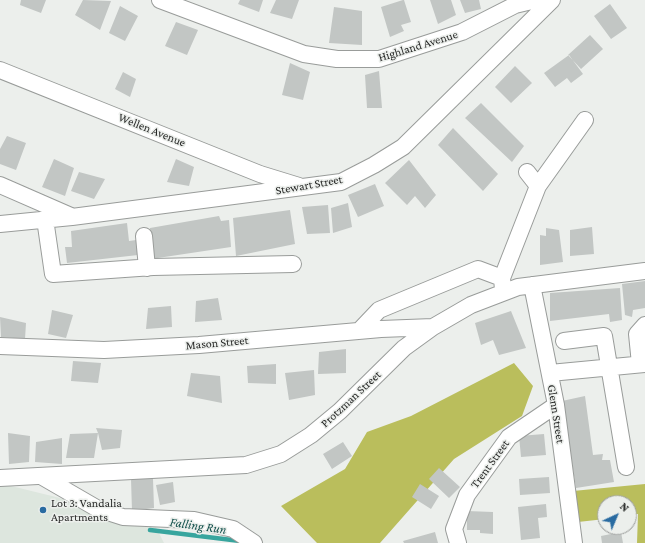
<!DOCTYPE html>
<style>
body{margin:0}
#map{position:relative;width:645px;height:543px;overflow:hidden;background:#ecefec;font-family:"Crimson Pro",serif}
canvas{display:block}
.north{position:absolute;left:597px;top:495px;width:40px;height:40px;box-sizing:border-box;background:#ecefec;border:1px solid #9d9f9d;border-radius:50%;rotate:44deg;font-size:11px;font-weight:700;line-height:16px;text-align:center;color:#272827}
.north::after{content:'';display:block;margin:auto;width:14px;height:18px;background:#296ba1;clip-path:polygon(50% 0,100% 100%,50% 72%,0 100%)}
</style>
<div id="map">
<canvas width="645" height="543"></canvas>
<div class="north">N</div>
</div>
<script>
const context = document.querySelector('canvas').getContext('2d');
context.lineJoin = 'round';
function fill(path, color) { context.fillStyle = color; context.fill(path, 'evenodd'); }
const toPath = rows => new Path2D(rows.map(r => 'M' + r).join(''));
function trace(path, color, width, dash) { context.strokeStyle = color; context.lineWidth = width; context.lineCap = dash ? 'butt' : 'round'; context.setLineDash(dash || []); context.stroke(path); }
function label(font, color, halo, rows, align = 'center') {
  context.font = font + ' "Crimson Pro",serif'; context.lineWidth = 3; context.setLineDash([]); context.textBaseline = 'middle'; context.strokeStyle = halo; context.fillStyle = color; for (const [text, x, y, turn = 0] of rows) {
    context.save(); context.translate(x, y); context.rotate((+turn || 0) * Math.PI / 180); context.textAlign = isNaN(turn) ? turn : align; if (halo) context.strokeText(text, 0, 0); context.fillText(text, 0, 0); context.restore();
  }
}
fill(toPath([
 [7,485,56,497,156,527,164,543,0,543,0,486]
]), '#dde6de');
fill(toPath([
 [514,363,533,386,522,416,454,459,380,543,317,543,281,506,345,469,367,432,411,416],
 [645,484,645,543,637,543,638,514,629,515,629,503,605,503,605,519,578,522,573,491]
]), '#babe5c');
trace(toPath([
 [150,530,240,541]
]), '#38a59e', 4.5);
fill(toPath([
 [21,0,46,0,41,13,20,5],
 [83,0,111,1,100,30,75,15],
 [240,0,263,0,259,12,238,4],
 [276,0,299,0,292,19,270,13],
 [403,0,404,0,411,22,401,25,404,31,390,37,381,7],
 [430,0,451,0,456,15,438,24],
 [460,0,479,0,481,9,465,13],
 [610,4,627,28,611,39,594,16],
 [120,6,138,16,125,41,109,33],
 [334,7,362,11,362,45,329,43],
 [176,22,198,30,187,55,165,46],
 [590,35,603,49,581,69,568,55],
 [569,55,583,74,571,83,567,78,555,87,544,73],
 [290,63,310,72,303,100,282,95],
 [515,66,532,83,511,103,495,87],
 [379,71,382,108,367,108,365,75],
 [123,72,136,79,130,97,115,89],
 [481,103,524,146,512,162,465,118],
 [453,128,498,174,483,191,438,145],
 [7,136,26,143,16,170,0,164,0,149],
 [54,159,74,168,65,196,42,187],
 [176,159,194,167,189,186,167,182],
 [409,160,436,195,425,208,415,196,407,205,385,183],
 [79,172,105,179,94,199,71,191],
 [375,184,384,206,358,217,348,195],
 [348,203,352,227,333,233,331,208],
 [328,205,330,233,307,234,302,207],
 [290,210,295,244,236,256,233,218],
 [219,216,221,221,229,220,231,247,151,259,150,228],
 [127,223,129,241,136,240,138,255,67,263,65,247,72,247,71,231],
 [592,227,594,254,570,256,570,230],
 [546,228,559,230,563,262,540,265,540,235,546,236],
 [645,281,645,308,633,310,632,317,625,315,622,284],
 [620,288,622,320,610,322,609,314,550,321,550,293],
 [218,298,222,320,195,322,196,301],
 [171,306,172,327,146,329,148,308],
 [52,310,73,315,66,338,48,334],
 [511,311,526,348,499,355,493,340,481,345,475,323],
 [0,317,26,323,25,339,1,337],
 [346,349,346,373,318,374,319,352],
 [73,361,101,363,98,383,71,381],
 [276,364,276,384,248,383,247,366],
 [314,370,315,395,289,400,285,373],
 [191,373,220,376,222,403,187,396],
 [585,396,593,455,603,454,602,460,610,460,614,482,576,488,562,401],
 [96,428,122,430,120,448,102,450,98,433,94,458,66,458,70,434,98,433],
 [8,433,30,436,29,462,9,464],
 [544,434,546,455,521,457,519,436],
 [62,438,62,464,35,462,36,442],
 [343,442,352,456,332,469,323,454],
 [439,468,460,487,449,498,429,479],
 [549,477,550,493,520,495,519,479],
 [131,479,153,479,154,508,132,511],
 [173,482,175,502,160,505,156,485],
 [420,484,439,496,431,509,412,497],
 [546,504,547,517,538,518,540,538,521,540,518,507],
 [467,511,493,512,493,534,480,533,480,530,467,530],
 [435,532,438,543,404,543,403,541],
 [621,532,623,543,602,543,601,536]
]), '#c2c6c4');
const minor = toPath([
 [160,0,304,54,337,59,379,59,462,32,515,5,536,0],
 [0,70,260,174,299,186],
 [0,185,71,216],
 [538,186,585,120],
 [45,219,53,274,153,267,293,264],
 [0,224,72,217,341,182,374,165,403,147,552,0],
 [144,236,147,268],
 [532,285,556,405,574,543],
 [503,290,502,278,538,186,527,172],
 [359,331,379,310,478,269,502,278],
 [564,341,604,336,626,467],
 [0,346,104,350,199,345,381,329,433,327],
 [640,364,637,334,645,325],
 [550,373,645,364],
 [41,476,98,509,123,517,194,520,233,529,254,543],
 [0,478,246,465,281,454,311,435,340,411,404,348,433,327,471,305,518,287,645,271],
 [458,543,454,529,467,495,509,437,556,405]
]);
trace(minor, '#999c9a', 18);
trace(minor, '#fff', 16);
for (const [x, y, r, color] of [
 [43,510,4,"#296ba1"]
]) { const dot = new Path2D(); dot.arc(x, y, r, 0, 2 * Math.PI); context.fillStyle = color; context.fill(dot); trace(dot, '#ecefec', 1.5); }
label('12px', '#272827', '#ecefec', [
 ["Highland Avenue",418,46,-17],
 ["Wellen Avenue",152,130,22],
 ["Stewart Street",309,185,-10],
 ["Mason Street",217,343,-5],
 ["Protzman Street",351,399,-43],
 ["Glenn Street",556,414,81],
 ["Trent Street",490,464,-54]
]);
label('12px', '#272827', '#ecefec', [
 ["Lot 3: Vandalia",51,503],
 ["Apartments",51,517]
], 'left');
label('italic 13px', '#13514d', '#ecefec', [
 ["Falling Run",198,526,8]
]);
</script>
